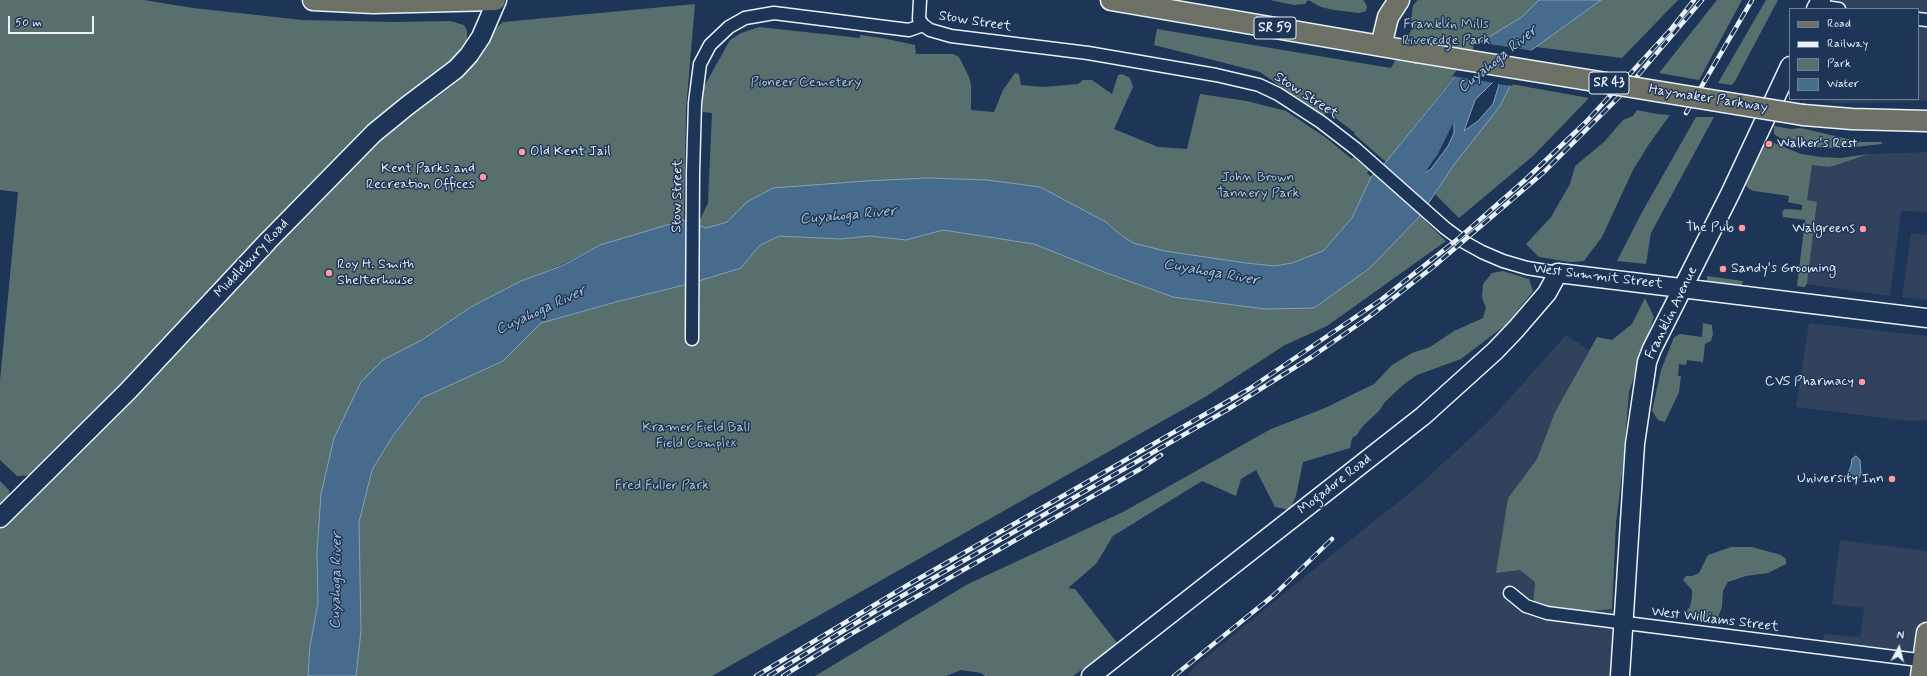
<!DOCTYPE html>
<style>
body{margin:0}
#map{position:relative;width:1927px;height:676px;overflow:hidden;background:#1d3557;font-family:Mynerve,sans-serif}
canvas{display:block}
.legend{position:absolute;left:1789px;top:8px;width:130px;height:92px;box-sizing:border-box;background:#1d3557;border:1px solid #6e8097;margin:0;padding:5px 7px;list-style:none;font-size:12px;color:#e8f1f8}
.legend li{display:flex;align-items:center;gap:8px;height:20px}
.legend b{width:20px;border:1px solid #6e8097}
.north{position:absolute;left:1879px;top:628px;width:40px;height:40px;-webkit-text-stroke:3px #1d3557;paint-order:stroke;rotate:7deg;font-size:11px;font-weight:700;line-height:16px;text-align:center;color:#e8f1f8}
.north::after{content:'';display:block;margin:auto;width:14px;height:18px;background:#e8f1f8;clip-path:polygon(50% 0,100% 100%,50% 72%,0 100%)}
.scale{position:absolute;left:8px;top:16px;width:86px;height:18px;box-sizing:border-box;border:2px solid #e8f1f8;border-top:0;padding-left:5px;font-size:12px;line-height:14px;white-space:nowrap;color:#e8f1f8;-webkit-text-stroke:3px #1d3557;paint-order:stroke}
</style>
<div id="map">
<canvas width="1927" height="676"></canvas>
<ul class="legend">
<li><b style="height:5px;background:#6c7065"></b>Road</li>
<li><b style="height:5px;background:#e8f1f8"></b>Railway</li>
<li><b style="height:11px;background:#57706d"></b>Park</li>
<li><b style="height:11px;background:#466b8d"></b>Water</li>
</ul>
<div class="north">N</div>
<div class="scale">50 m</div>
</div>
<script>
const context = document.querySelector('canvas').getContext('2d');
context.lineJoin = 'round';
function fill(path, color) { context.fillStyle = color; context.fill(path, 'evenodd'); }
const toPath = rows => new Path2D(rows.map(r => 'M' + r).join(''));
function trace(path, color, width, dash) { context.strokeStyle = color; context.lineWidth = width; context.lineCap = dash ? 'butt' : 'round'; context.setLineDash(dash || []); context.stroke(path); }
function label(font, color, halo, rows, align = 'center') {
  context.font = font + ' Mynerve,sans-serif'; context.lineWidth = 3; context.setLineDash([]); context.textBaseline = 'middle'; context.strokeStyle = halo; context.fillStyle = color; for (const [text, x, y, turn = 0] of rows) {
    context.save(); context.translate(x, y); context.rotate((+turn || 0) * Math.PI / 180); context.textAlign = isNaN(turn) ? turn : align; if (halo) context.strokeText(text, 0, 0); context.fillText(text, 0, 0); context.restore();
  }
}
fill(toPath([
 [1824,0,1927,0,1927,101,1838,103,1813,99,1918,99,1918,9,1855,9,1822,4],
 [1927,152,1927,212,1901,211,1890,296,1806,284,1817,203,1807,200,1812,165,1830,167,1869,154],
 [1911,233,1927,235,1927,300,1902,297],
 [1809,323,1927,336,1927,420,1910,421,1796,407],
 [1566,335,1589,350,1555,412,1537,459,1508,498,1497,573,1520,570,1535,582,1533,604,1547,608,1593,611,1622,609,1617,676,1187,676,1194,667,1330,556,1417,487,1492,418],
 [1840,540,1927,551,1927,620,1922,658,1822,646,1824,634,1860,637,1864,608,1832,604]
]), '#30425c');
fill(toPath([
 [0,0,144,0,193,8,302,20,394,22,450,21,464,25,467,31,467,41,441,72,38,475,17,476,0,460,0,380,18,192,0,190],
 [1270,0,1363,0,1367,6,1366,11,1359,13,1334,10,1321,7,1308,0,1305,4,1294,5],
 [1418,0,1539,0,1522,17,1477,44,1473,53,1386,162,1354,134,1355,133,1329,113,1322,115,1260,72,1154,45,1157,29,1391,68,1413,27,1411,20,1413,5],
 [1601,0,1678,0,1622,58,1536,47],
 [1717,0,1742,0,1699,80,1659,73],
 [1766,0,1778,0,1735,81,1732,85,1718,83],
 [695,4,686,109,684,220,600,245,564,264,521,281,471,307,422,340,317,552,318,603,310,646,308,676,0,676,0,526,402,117,437,97,458,81,472,65,485,49,496,28,503,22],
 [759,27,860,38,860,35,882,38,915,45,916,54,953,54,959,57,969,77,971,85,971,110,994,112,1003,90,1015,73,1019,74,1021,85,1043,87,1078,84,1083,80,1092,80,1112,94,1118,75,1122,74,1130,78,1133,87,1114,129,1158,147,1187,149,1200,94,1247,101,1286,111,1325,137,1352,159,1353,157,1369,170,1367,173,1371,177,1352,218,1323,251,1292,263,1275,266,1206,258,1165,251,1133,243,1117,232,1106,222,1040,187,987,180,927,178,773,188,747,202,727,222,707,228,697,226,708,203,712,113,703,112,701,92,730,40,741,33],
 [1511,84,1589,98,1533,156,1459,218,1435,194,1453,166,1500,106],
 [1637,110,1657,114,1670,115,1649,144,1633,170,1602,237,1584,261,1570,262,1539,257,1526,244,1551,217,1570,184,1575,166,1604,142,1623,120,1633,116],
 [1696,117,1714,117,1651,233,1646,264,1617,261,1641,214],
 [1774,126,1791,129,1801,128,1860,142,1882,142,1882,144,1845,148,1807,147,1792,143,1780,138,1774,134],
 [1762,138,1801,154,1821,157,1840,158,1869,154,1830,167,1812,165,1807,200,1817,202,1807,283,1805,287,1797,286,1805,220,1783,217,1782,212,1785,209,1802,210,1802,205,1788,202,1789,196,1754,191,1749,189,1745,184,1744,181],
 [1420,216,1446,241,1327,326,1285,345,1205,397,712,676,356,676,361,631,359,522,372,470,392,437,422,398,503,361,541,323,741,268,759,246,779,236,840,239,870,236,906,240,943,230,1034,244,1104,272,1173,297,1265,309,1314,308,1370,268],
 [1503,271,1529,279,1533,291,1507,324,1461,359,1417,375,1403,385,1385,402,1379,411,1362,427,1357,435,1352,438,1350,448,1303,462,1296,496,1290,510,1275,507,1256,470,1241,479,1236,496,1202,481,1113,536,1096,564,1068,588,1075,589,1118,644,1073,676,985,676,981,673,961,670,946,676,815,676,968,584,1123,512,1271,429,1325,408,1374,384,1392,365,1412,353,1430,347,1454,331,1483,318,1486,308,1482,298,1483,284,1492,273],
 [1707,276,1743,281,1741,288,1707,281],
 [1645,298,1654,317,1629,392,1623,466,1616,523,1612,609,1593,611,1547,608,1533,604,1535,582,1520,570,1496,573,1508,498,1537,459,1555,412,1597,337,1612,340,1632,324],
 [1703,323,1712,325,1713,334,1711,341,1705,344,1703,362,1687,360,1686,365,1679,364,1678,376,1681,376,1679,392,1665,422,1658,420,1652,411,1661,370,1674,337,1680,334,1702,337],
 [0,481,9,490,10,498,0,511],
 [1731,547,1752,547,1781,555,1786,559,1786,564,1768,573,1746,576,1728,582,1723,591,1722,607,1717,620,1688,615,1687,610,1690,607,1692,597,1692,590,1683,580,1686,576,1692,576,1699,573,1708,555]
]), '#57706d');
const water = toPath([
 [1539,0,1601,0,1526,54,1500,106,1453,166,1420,216,1370,268,1314,308,1265,309,1173,297,1104,272,1034,244,943,230,906,240,870,236,840,239,779,236,759,246,741,268,692,283,616,302,541,323,503,361,422,398,392,437,372,470,359,522,361,631,356,676,308,676,310,646,318,603,317,552,321,494,334,438,361,382,383,360,422,340,471,307,521,281,564,265,600,245,684,220,692,224,707,228,727,222,747,202,773,188,866,181,927,178,987,180,1040,187,1106,222,1117,232,1133,243,1165,251,1246,263,1275,266,1292,263,1323,251,1352,218,1371,177,1386,162,1450,83,1473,53,1477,44,1522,17,1539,0],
 [1503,72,1493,104,1478,121,1464,131,1475,100,1503,72],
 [1448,121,1454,122,1454,133,1448,146,1431,169,1426,172,1418,173,1426,148,1435,132,1448,121],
 [1856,456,1860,460,1861,474,1858,479,1853,481,1849,478,1848,473,1851,466,1852,459,1856,456]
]);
fill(water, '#466b8d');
trace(water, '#87a1b8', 1);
fill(toPath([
 [1475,42,1476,42,1534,51,1528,56,1512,86,1498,84,1499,79,1495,83,1452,76,1472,52]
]), '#1d3557');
trace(toPath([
 [1406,181,1428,150,1451,104]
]), '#466b8d', 21);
const street = toPath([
 [920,0,919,19,923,25],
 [1818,6,1839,9],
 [1918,19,1927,20],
 [692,339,693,172,695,103,700,64,710,45,729,27,745,18,774,13,909,30,923,25,930,30,951,36,1088,53,1216,75,1259,85,1278,94,1321,122,1356,149,1445,228,1464,242,1482,252,1503,261,1527,268,1558,273],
 [1510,593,1526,606,1547,613,1927,661]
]);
const secondary = toPath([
 [1816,9,1821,0],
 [0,518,128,391,269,240,374,133,407,106,456,69,469,55,481,37,497,0],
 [1091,676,1423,416,1495,351,1516,329,1547,293,1558,273,1927,318],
 [1620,676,1635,444,1647,362,1652,349,1730,194,1790,66]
]);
const primary = toPath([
 [313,0,373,3,495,0],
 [1111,0,1416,52],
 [1381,46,1388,17,1399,0],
 [1803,115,1852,119,1927,121],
 [1921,676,1927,633]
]);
trace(street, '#e8f1f8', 15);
trace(secondary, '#e8f1f8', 21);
trace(primary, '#e8f1f8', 23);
trace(street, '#1d3557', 12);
trace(secondary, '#1d3557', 18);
trace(primary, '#6c7065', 20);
const rail = toPath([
 [1686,113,1752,0],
 [756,676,906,586,1249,389,1382,299,1459,238,1525,180,1586,122,1672,28,1694,0],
 [769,676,881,608,1227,410,1313,356,1369,317,1433,267,1544,172,1622,94,1702,0],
 [783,676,851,634,1142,468,1161,455],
 [1174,676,1274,595,1332,539]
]);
trace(rail, '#e8f1f8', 4.5);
trace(rail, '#1d3557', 3, [9]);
const primaryBridge = toPath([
 [1416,52,1803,115]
]);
trace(primaryBridge, '#e8f1f8', 23, []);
trace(primaryBridge, '#6c7065', 20);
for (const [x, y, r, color] of [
 [1769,144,4,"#ff9aa2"],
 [522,152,4,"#ff9aa2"],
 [483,177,4,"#ff9aa2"],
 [1742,228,4,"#ff9aa2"],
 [1863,229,4,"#ff9aa2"],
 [1723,269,4,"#ff9aa2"],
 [329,273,4,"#ff9aa2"],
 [1862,382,4,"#ff9aa2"],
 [1892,479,4,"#ff9aa2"]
]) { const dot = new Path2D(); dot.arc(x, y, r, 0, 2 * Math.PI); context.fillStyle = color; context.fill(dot); trace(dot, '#1d3557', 1.5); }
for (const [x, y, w] of [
 [1275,28,42],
 [1609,83,40]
]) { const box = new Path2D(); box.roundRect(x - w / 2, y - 11, w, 22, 3); context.fillStyle = '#1d3557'; context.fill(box); trace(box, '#e8f1f8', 1); }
label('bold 13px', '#e8f1f8', null, [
 ["SR 59",1275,28],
 ["SR 43",1609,83]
]);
label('14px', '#e8f1f8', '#1d3557', [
 ["Stow Street",975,22,9],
 ["Stow Street",1306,96,33],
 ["Haymaker Parkway",1708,99,9],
 ["Stow Street",678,196,-89],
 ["Middlebury Road",252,259,-47],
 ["West Summit Street",1598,277,7],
 ["Franklin Avenue",1672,313,-64],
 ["Mogadore Road",1335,485,-38],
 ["West Williams Street",1715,620,7]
]);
label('14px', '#b5c4c7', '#1d3557', [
 ["Franklin Mills",1446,25],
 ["Riveredge Park",1446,41],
 ["Pioneer Cemetery",806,83],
 ["John Brown",1258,178],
 ["Tannery Park",1258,194],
 ["Kramer Field Ball",696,428],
 ["Field Complex",696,444],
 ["Fred Fuller Park",662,486]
]);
label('14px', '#e8f1f8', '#1d3557', [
 ["Walker's Rest",1777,144,"left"],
 ["Old Kent Jail",530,152,"left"],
 ["Kent Parks and",475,169],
 ["Recreation Offices",475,185],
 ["The Pub",1734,228],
 ["Walgreens",1855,229],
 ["Roy H. Smith",337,265,"left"],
 ["Shelterhouse",337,281,"left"],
 ["Sandy's Grooming",1731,269,"left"],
 ["CVS Pharmacy",1854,382],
 ["University Inn",1884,479]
], 'right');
label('italic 15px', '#afc2d3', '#1d3557', [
 ["Cuyahoga River",1498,60,-39],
 ["Cuyahoga River",848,216,-5],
 ["Cuyahoga River",1211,273,10],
 ["Cuyahoga River",541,311,-25],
 ["Cuyahoga River",337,581,-89]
]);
</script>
